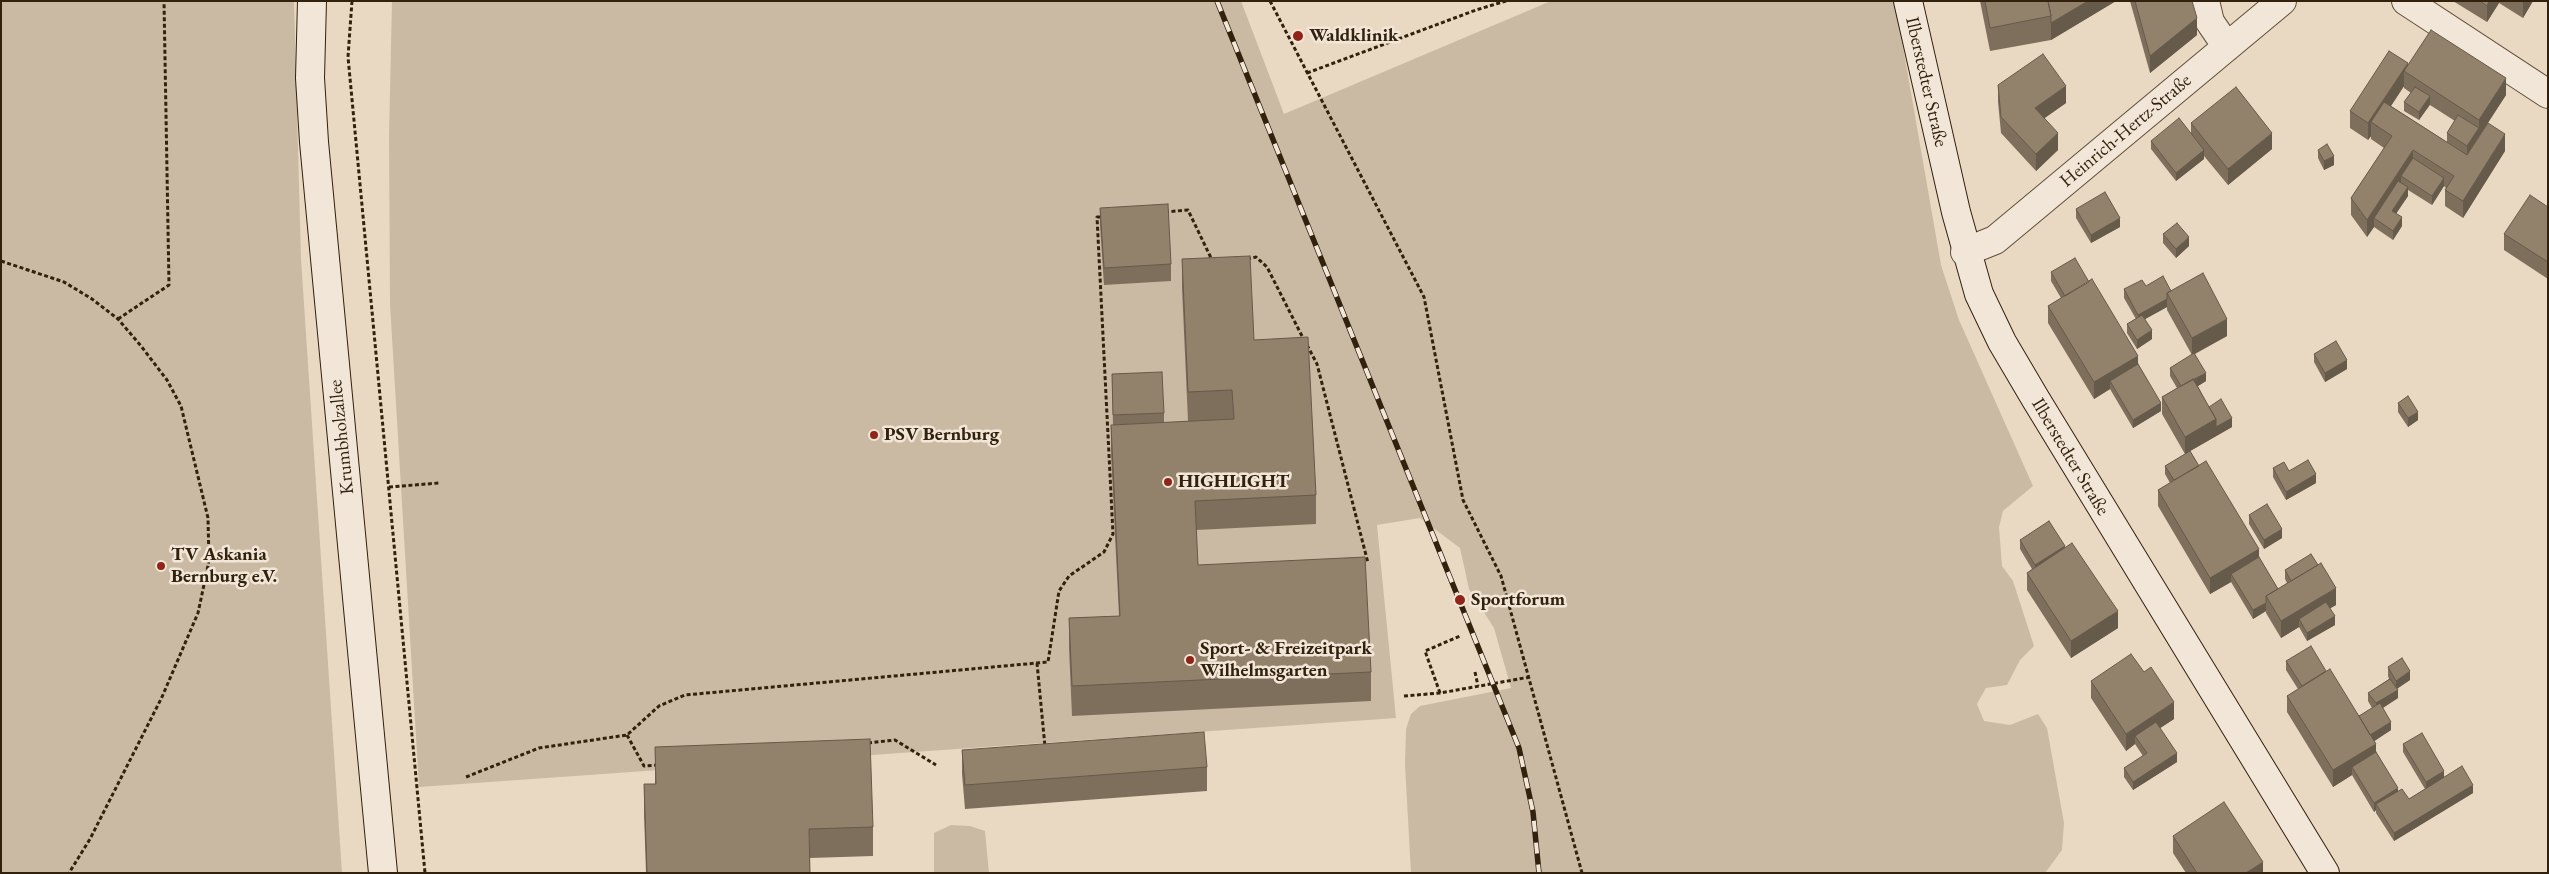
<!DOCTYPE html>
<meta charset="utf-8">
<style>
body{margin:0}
#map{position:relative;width:2549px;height:874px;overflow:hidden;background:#ead9c2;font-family:"EB Garamond",serif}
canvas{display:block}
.frame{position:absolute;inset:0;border:2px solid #32210d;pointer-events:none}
</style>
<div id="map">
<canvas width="2549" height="874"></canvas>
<div class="frame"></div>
</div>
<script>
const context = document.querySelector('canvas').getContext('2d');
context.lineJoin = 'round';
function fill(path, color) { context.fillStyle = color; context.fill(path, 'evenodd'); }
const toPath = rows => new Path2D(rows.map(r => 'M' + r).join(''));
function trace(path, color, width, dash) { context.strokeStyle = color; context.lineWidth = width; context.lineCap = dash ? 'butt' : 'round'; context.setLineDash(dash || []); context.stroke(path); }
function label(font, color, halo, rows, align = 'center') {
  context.font = font + ' "EB Garamond",serif'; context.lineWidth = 5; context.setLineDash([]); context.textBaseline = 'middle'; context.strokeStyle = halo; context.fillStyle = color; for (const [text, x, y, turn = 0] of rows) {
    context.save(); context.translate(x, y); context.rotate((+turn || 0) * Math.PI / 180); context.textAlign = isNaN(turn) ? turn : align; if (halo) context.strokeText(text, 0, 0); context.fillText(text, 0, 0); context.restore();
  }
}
fill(toPath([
 [1,1,294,1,301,259,342,873,1,873],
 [392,1,1241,1,1284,114,1551,1,1895,1,1941,265,1959,320,2033,486,2003,511,1999,527,2002,566,2013,581,2034,646,2020,660,2007,685,1986,688,1977,704,1984,721,2010,725,2038,714,2047,728,2064,823,2062,850,2045,873,1411,873,1405,765,1406,729,1411,714,1420,706,1511,688,1494,628,1469,589,1460,548,1420,518,1377,525,1396,718,419,787,390,304,389,137],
 [951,825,970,826,985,831,989,873,934,873,934,833]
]), '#cbbaa3');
const street = toPath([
 [2205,1,2210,22,2227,47],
 [2406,1,2548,94],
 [1965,252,1995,240,2282,1]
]);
const secondary = toPath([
 [312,1,310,78,314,142,383,873],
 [1908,1,1956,212,1979,294,2002,342,2035,398,2325,873]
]);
trace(street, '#604f3a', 30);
trace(secondary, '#32210d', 30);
trace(toPath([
 [352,1,348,57,425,873],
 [1270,1,1424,297,1463,500,1501,576,1582,873],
 [1307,73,1476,10,1506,1],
 [1165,212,1188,210,1212,260],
 [1247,259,1256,257,1267,267,1304,340],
 [1,261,64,282,92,299,118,319,141,346,167,380,181,406,208,518,209,561,198,613,162,697,90,839,69,873],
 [118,319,169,285,164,1],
 [1307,345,1317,364,1368,563],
 [389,487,439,483],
 [1037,663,1045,747],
 [1475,672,1478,686],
 [1440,693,1425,651,1460,636],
 [1404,696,1440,693,1530,677],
 [627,735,644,766,658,765],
 [868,743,895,740,936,765],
 [466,777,539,748,627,735,659,706,685,695,1048,662,1059,591,1069,576,1104,552,1113,534,1097,217,1103,217]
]), '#32210d', 3, [4, 2.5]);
trace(street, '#f1e6d7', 28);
trace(secondary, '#f1e6d7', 28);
const rail = toPath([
 [1217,1,1519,748,1533,812,1539,873]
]);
trace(rail, '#32210d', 5.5);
trace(rail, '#f1e6d7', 4, [11]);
fill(toPath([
 [1980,1,2116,1,2051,40,1990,51],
 [2130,1,2192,1,2197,35,2150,73],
 [2453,1,2533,1,2523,18,2499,3,2487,22],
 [2408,65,2506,95,2467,155,2447,142,2447,133,2455,121,2430,105,2419,120,2404,111,2404,102,2411,93,2404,88,2404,86,2391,106,2467,155,2505,151,2463,218,2445,206,2445,190,2446,188,2444,186,2432,205,2408,190,2408,196,2396,213,2402,226,2393,240,2374,227,2367,237,2351,215,2351,198,2384,148,2371,139,2371,136,2368,140,2350,128,2350,111],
 [1998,85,2066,103,2044,118,2058,150,2036,171,2001,133,1998,102],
 [2191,123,2272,149,2228,185,2204,156,2204,159,2176,181,2151,149,2151,141,2191,134],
 [2318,150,2334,165,2324,170,2318,158],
 [2548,207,2548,279,2504,250,2504,234],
 [1100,208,1171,264,1171,281,1104,285,1100,225],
 [2076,209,2120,227,2091,243,2076,218],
 [2163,234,2189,246,2176,258,2163,243],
 [1182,259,1254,340,1316,495,1316,524,1196,530,1198,565,1371,672,1371,701,1072,716,1069,648,1069,618,1119,616,1111,454,1111,425,1113,425,1112,374,1164,413,1164,423,1188,421,1182,288],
 [2051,272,2138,364,2161,411,2133,428,2110,389,2094,399,2048,323,2048,306,2061,298,2051,281],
 [2146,286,2171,291,2227,336,2195,354,2206,381,2198,386,2209,407,2232,427,2190,451,2199,466,2259,557,2278,589,2287,583,2285,579,2285,570,2336,605,2330,608,2335,625,2307,641,2299,627,2281,638,2266,613,2266,611,2253,619,2231,582,2210,594,2158,506,2158,490,2170,483,2165,474,2165,466,2185,454,2162,414,2162,397,2177,388,2170,376,2170,368,2192,355,2167,310,2167,307,2145,319,2152,339,2137,349,2127,333,2127,324,2136,319,2124,298,2124,289],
 [2314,354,2347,369,2325,382,2314,362],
 [2398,403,2418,420,2408,427,2398,412],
 [2273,468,2289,471,2316,483,2286,500,2273,477],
 [2249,515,2282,538,2264,549,2249,524],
 [2020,540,2065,547,2118,628,2071,658,2027,590,2027,573,2032,569,2020,549],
 [2286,661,2326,671,2359,716,2372,708,2368,701,2368,693,2389,679,2388,676,2388,667,2410,680,2397,689,2398,698,2383,708,2391,730,2374,741,2376,752,2398,791,2409,799,2425,789,2403,752,2403,744,2444,777,2473,793,2394,841,2376,813,2376,810,2374,812,2352,775,2333,787,2287,712,2287,696,2298,689,2286,670],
 [2091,681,2174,719,2160,728,2177,762,2133,790,2124,777,2124,768,2143,756,2135,744,2126,751,2091,698],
 [655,747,873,827,873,856,810,858,810,873,646,873,644,814,644,784,655,784],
 [962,750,1207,767,1207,791,965,809,962,774],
 [2173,836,2263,873,2186,873,2173,853]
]), '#7e6f5c');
fill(toPath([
 [2088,1,2116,1,2051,40,2051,23],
 [2489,1,2499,1,2499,3,2487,22,2487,6],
 [2523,1,2533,1,2523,18],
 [2197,18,2197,35,2150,73,2150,56],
 [2408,63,2408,74,2404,71,2404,86,2377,127,2371,122,2371,136,2368,140,2368,123],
 [2506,78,2506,95,2467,155,2467,146,2479,128,2479,120],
 [2066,86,2066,103,2035,125,2035,108],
 [2430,96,2430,104,2419,120,2419,112],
 [2058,133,2058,150,2036,171,2036,154],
 [2272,133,2272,149,2228,185,2228,169],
 [2505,134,2505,151,2463,218,2463,201],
 [2204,150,2204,159,2176,181,2176,173],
 [2413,150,2413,166,2401,176,2401,184,2374,218,2374,227,2367,237,2367,220],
 [2334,156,2334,165,2324,170,2324,161],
 [2444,178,2444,186,2432,205,2432,196],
 [2408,187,2408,196,2392,220,2392,211],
 [2402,217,2402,226,2393,240,2393,231],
 [2120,218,2120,227,2091,243,2091,235],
 [2189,237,2189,246,2176,258,2176,249],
 [2167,299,2167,307,2138,323,2138,315],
 [2227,319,2227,336,2192,355,2192,338],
 [2152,330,2152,339,2137,349,2137,340],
 [2138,356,2138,373,2110,381,2110,389,2094,399,2094,382],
 [2347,360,2347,369,2325,382,2325,373],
 [2206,373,2206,381,2182,396,2182,387],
 [2161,403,2161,411,2133,428,2133,420],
 [2418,412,2418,420,2408,427,2408,418],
 [2232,418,2232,427,2185,454,2185,437,2216,419],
 [2316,474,2316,483,2286,500,2286,492],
 [2282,529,2282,538,2264,549,2264,540],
 [2065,546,2065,554,2035,574,2035,565],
 [2259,549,2259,566,2231,574,2231,582,2210,594,2210,578],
 [2336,588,2336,605,2302,625,2299,619,2299,627,2281,638,2281,621],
 [2266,603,2266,611,2253,619,2253,610],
 [2118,611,2118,628,2071,658,2071,641],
 [2335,616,2335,625,2307,641,2307,633],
 [2410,671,2410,680,2396,689,2396,681],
 [2398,690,2398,698,2376,712,2376,703],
 [2174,702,2174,719,2139,742,2135,736,2135,744,2126,751,2126,734],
 [2391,722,2391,730,2367,746,2367,737],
 [2376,744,2376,760,2352,767,2352,775,2333,787,2333,770],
 [2177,753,2177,762,2133,790,2133,782],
 [2444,771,2444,780,2426,791,2426,782],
 [2473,785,2473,793,2394,841,2394,833],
 [2398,788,2398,797,2376,804,2376,810,2374,812,2374,803],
 [2263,862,2263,873,2246,873]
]), '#665a4b');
const building = toPath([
 [1985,1,2048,1,2051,16,1990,28,1985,1],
 [2048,1,2088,1,2051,23,2051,16,2048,1],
 [2135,1,2192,1,2197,18,2150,56,2135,1],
 [2480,1,2489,1,2487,6,2480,1],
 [2431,30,2506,78,2479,120,2404,71,2431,30],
 [2389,51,2408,63,2368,123,2350,111,2389,51],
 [2043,54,2066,86,2035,108,2058,133,2036,154,2001,117,1998,85,2043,54],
 [2236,87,2272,133,2228,169,2191,123,2236,87],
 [2415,87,2430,96,2419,112,2404,102,2415,87],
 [2384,102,2467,155,2488,123,2505,134,2463,201,2445,190,2454,176,2413,150,2367,220,2351,198,2392,136,2371,122,2384,102],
 [2458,115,2479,128,2467,146,2447,133,2458,115],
 [2179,118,2204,150,2176,173,2151,141,2179,118],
 [2327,144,2334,156,2324,161,2318,150,2327,144],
 [2413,158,2444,178,2432,196,2401,176,2413,158],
 [2398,181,2408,187,2392,211,2402,217,2393,231,2374,218,2398,181],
 [2105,192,2120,218,2091,235,2076,209,2105,192],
 [2530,195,2548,207,2548,262,2504,234,2530,195],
 [1168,204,1171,264,1104,268,1100,208,1168,204],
 [2177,223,2189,237,2176,249,2163,234,2177,223],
 [1250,256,1254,340,1308,337,1316,495,1195,501,1198,565,1365,557,1371,672,1072,686,1069,618,1120,616,1111,425,1234,419,1232,390,1188,392,1182,259,1250,256],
 [2075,258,2089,282,2065,296,2051,272,2075,258],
 [2203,273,2227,319,2192,338,2167,293,2203,273],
 [2163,276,2171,291,2167,293,2167,299,2138,315,2124,289,2142,280,2146,286,2163,276],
 [2092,279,2138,356,2094,382,2048,306,2092,279],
 [2142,315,2152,330,2137,340,2127,324,2142,315],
 [2336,341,2347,360,2325,373,2314,354,2336,341],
 [2194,353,2206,373,2181,386,2170,368,2194,353],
 [2138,364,2161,403,2133,420,2110,381,2138,364],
 [1162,372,1164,413,1113,415,1112,374,1162,372],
 [2193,379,2216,419,2185,437,2162,397,2193,379],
 [2408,396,2418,412,2408,418,2398,403,2408,396],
 [2221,399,2232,418,2216,427,2216,419,2209,407,2221,399],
 [2190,451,2199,466,2174,480,2165,466,2190,451],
 [2308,460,2316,474,2286,492,2273,468,2284,462,2289,471,2308,460],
 [2206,461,2259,549,2210,578,2158,490,2206,461],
 [2267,504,2282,529,2264,540,2249,515,2267,504],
 [2049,521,2065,546,2035,565,2020,540,2049,521],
 [2072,543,2118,611,2071,641,2027,573,2072,543],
 [2311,554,2318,565,2291,581,2285,570,2311,554],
 [2259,557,2278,589,2266,596,2266,603,2253,610,2231,574,2259,557],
 [2321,563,2336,588,2281,621,2266,596,2321,563],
 [2326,602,2335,616,2307,633,2299,619,2326,602],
 [2311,646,2326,671,2302,686,2286,661,2311,646],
 [2131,654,2144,672,2151,667,2174,702,2126,734,2091,681,2131,654],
 [2402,658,2410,671,2396,681,2388,667,2402,658],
 [2330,669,2376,744,2333,770,2287,696,2330,669],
 [2390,679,2398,690,2376,703,2368,693,2390,679],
 [2380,703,2391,722,2370,735,2359,716,2380,703],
 [2156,722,2177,753,2133,782,2124,768,2147,753,2135,736,2156,722],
 [1204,732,1207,767,965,785,962,750,1204,732],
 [2422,733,2444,771,2426,782,2403,744,2422,733],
 [870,739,873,827,809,829,810,873,647,873,644,784,656,784,655,747,870,739],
 [2376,752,2398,788,2374,803,2352,767,2376,752],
 [2462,766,2473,785,2394,833,2376,804,2402,789,2409,799,2462,766],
 [2224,802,2263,862,2246,873,2197,873,2173,836,2224,802]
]);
fill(building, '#92816b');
trace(building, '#665a4b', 1);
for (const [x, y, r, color] of [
 [1298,36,6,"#8f2418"],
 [874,435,5,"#8f2418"],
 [1168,482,5,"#8f2418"],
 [161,566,5,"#8f2418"],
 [1460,600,6,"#8f2418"],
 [1190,660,5,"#8f2418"]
]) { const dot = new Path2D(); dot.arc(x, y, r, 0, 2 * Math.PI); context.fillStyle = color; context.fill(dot); trace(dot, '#f1e6d7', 2); }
label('bold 19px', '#32210d', '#f1e6d7', [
 ["Waldklinik",1309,36],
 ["PSV Bernburg",884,435],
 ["HIGHLIGHT",1178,482],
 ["TV Askania",171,555],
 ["Bernburg e.V.",171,577],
 ["Sportforum",1471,600],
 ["Sport- & Freizeitpark",1200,649],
 ["Wilhelmsgarten",1200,671]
], 'left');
label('19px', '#32210d', '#f1e6d7', [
 ["Ilberstedter Straße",1926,82,77],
 ["Heinrich-Hertz-Straße",2126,131,-40],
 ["Krumbholzallee",342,437,-96],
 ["Ilberstedter Straße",2070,457,59]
]);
</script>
